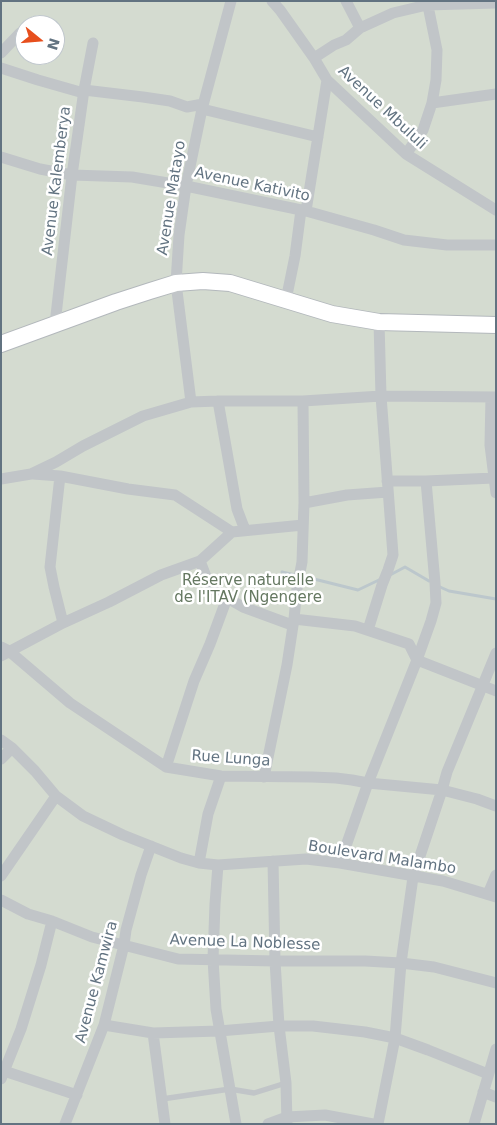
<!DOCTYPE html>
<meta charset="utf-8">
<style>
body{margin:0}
#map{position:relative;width:497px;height:1125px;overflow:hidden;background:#f4f4ef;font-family:"DejaVu Sans",sans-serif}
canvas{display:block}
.frame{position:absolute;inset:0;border:2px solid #627381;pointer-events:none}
.north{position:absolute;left:15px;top:15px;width:50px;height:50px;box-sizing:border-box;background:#fff;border:1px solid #c0c7cd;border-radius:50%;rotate:107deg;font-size:14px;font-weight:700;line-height:20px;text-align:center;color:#627381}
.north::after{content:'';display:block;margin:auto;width:18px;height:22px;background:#e74f1d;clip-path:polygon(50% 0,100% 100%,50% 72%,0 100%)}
</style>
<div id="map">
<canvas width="497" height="1125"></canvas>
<div class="frame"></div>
<div class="north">N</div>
</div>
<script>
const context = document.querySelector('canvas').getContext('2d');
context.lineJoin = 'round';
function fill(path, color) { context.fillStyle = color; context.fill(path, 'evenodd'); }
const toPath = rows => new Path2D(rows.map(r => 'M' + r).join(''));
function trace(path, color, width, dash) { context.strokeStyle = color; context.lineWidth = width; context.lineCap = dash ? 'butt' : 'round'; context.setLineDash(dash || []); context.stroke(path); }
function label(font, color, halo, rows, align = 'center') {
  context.font = font + ' "DejaVu Sans",sans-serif'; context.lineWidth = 5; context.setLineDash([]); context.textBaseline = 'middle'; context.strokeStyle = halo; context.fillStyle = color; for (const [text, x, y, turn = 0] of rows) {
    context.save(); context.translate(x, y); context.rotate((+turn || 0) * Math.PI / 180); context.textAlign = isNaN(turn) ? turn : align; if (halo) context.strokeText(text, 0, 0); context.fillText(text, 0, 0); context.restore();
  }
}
fill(toPath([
 [1,1,496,1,496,1124,1,1124],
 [25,25,55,25,55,55,25,55]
]), '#d4dbd0');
trace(toPath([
 [282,572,295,575],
 [390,575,405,567,429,581],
 [306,577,358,590,381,579],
 [440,587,449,591,496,599]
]), '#bcc7cc', 3);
const secondary = toPath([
 [1,344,116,302,150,291,176,283,203,281,230,283,332,314,379,322,496,325]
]);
trace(secondary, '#b3b8bc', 18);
trace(toPath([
 [162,1099,230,1089,254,1093,286,1083]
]), '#c1c5c8', 5.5);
trace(toPath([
 [272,1,280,10,314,58,327,80,406,154,496,210],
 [346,1,360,28],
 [1,53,20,33],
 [314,58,334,45,346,40,360,28,393,13,427,5,496,3],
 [1,68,38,80,80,92,84,90,143,97,170,101,187,107,203,104],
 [432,103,496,94],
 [202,109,318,137],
 [406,154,423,130,432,103,436,80,437,50,427,1],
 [1,157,40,169,72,175,132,177,186,186,306,211,374,230,404,240,447,245,496,245],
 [306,211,327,80],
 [286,300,295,256,301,210],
 [55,324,72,175,84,90,93,43],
 [491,397,490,445,496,493],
 [218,401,237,509,245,530],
 [191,402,176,283,179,235,186,186,202,109,231,1],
 [33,474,60,476,128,489,175,495,232,532,303,525],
 [60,476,56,512,50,567,54,587,63,623],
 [1,479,31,474,56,462,83,446,143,416,191,402,218,401,303,401,381,396,496,397],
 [387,481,426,481,494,478],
 [304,503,347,495,388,492],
 [200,561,207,579,215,591,243,607,292,625],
 [294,619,355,626,409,644,417,660,496,691],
 [368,630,382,585,388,570,393,555,381,396,379,322],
 [1,647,9,651,70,703,166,767,221,776,312,777,336,778,352,780,368,783,442,790,477,799,496,806],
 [1,656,63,623,109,602,161,575,200,561,232,532],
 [1,740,12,748,35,771,56,796,83,816,123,835,181,858,199,863,218,865,306,859,340,863,443,881,496,897],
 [1,759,12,748],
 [166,767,194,681,210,644,227,598],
 [264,777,287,665,294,619,297,588,302,562,304,503,303,401],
 [273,861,275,961,279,1026,286,1083,287,1124],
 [199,863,208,814,221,776],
 [340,863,368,783,417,660,431,621,436,603,435,583,426,481],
 [218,865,215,904,213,959,216,1009,236,1124],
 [1,876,56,796],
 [488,894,496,875],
 [1,900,28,914,52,921,92,937,178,959,275,961,365,961,401,963,434,967,496,983],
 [104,1025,153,1033,219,1031,279,1026,313,1026,365,1032,395,1038,428,1050,488,1074],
 [153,1033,165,1124],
 [1,1070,77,1095],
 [1,1079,21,1029,41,965,52,921],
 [483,1092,496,1097],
 [65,1124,104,1025,124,945,126,930,141,875,151,846],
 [268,1124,287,1117,325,1115,373,1124],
 [378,1124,395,1038,401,963,413,877,442,790,447,772,496,653],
 [474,1124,496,1049]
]), '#c1c5c8', 11);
trace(secondary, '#fff', 16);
label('15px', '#627381', '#fff', [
 ["Avenue Mbululi",382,108,43],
 ["Avenue Kalemberya",57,181,-83],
 ["Avenue Kativito",252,185,12],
 ["Avenue Matayo",172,198,-81],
 ["Rue Lunga",231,759,4],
 ["Boulevard Malambo",382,858,9],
 ["Avenue La Noblesse",245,943,2],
 ["Avenue Kamwira",97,982,-75]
]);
label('15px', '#657861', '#fff', [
 ["Réserve naturelle",248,581],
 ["de l'ITAV (Ngengere",248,598]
]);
</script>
